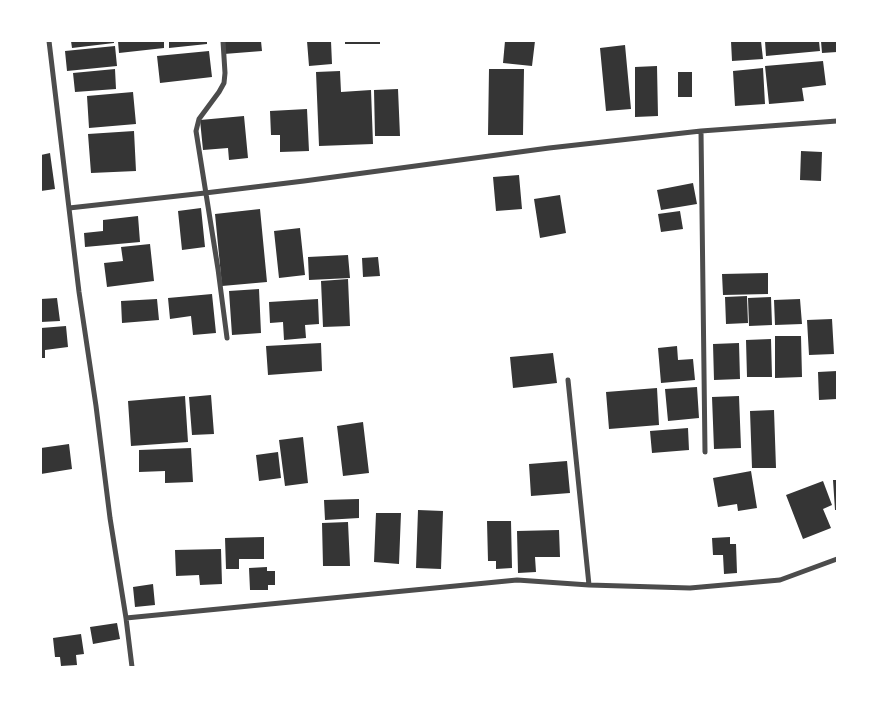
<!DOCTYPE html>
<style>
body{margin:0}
#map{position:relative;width:878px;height:708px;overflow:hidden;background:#fff;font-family:Ubuntu,sans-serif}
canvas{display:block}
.frame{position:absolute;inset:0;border:42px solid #fff;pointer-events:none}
</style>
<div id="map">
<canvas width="878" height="708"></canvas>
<div class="frame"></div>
</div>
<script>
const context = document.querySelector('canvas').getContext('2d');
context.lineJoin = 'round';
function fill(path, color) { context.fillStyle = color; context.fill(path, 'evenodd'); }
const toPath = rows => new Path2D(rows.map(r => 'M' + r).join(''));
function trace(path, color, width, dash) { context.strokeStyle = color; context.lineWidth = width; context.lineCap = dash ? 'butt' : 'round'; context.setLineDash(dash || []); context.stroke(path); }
fill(toPath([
 [71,41,114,41,114,43,72,48],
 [118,41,164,41,164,48,119,53],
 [169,41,207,41,207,44,169,48],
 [223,41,261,41,262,51,224,54],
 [307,41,331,41,332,64,309,66],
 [345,41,380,41,380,44,345,44],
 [505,41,535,41,532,66,503,63],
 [731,41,761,41,763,59,732,61],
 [765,41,819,41,820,51,766,56],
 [821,41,837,41,837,52,822,53],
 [625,45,631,109,606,111,600,48],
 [115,46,117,66,67,71,65,51],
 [209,51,212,77,160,83,157,56],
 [823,61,826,85,802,88,804,101,769,104,765,66],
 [657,66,658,116,635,117,635,67],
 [763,68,765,104,735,106,733,71],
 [115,69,116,89,75,92,73,73],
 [489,69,524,69,523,135,488,135],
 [340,71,341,92,371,90,373,144,319,146,316,72],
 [678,72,692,72,692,97,678,97],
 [398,89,400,136,375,136,374,90],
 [133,92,136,124,89,128,87,96],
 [307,109,309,151,280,152,280,135,271,135,270,111],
 [244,116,248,158,229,160,228,148,203,150,200,120],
 [134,131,136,171,91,173,88,134],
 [801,151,822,152,821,181,800,180],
 [50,153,55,189,41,191,41,155],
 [519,175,522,209,496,211,493,177],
 [693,183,697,204,661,210,657,190],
 [560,195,566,233,540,238,534,199],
 [201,208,205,247,182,250,178,211],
 [260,209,267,282,222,286,215,214],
 [680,211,683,229,661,232,658,214],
 [138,216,140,242,85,247,84,233,103,231,103,220],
 [300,228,305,275,279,278,274,231],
 [150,244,154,281,107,287,104,263,123,261,121,247],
 [348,255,350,278,309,280,308,257],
 [378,257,380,276,363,277,362,258],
 [768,273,768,294,723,295,722,274],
 [348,279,350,326,323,327,321,281],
 [259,289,261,333,232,335,229,291],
 [212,294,216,333,193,335,191,316,170,319,168,298],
 [747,296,748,323,726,324,725,297],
 [771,297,772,325,749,326,748,298],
 [57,298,60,321,41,322,41,299],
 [157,299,159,320,122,323,121,301],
 [318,299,319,324,305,325,306,338,284,340,283,322,270,323,269,302],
 [800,299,802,324,775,325,774,300],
 [832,319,834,354,809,355,807,320],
 [66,326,68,347,45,350,45,358,41,358,41,328],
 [775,336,801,336,802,377,775,378],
 [771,339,772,377,747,377,746,340],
 [321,343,322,371,268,375,266,346],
 [739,343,740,379,714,380,713,344],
 [677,346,678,360,693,359,695,380,661,383,658,348],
 [553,353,557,383,513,388,510,357],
 [837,371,837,399,819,400,818,372],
 [697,387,699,418,668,421,665,389],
 [657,388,659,425,609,429,606,392],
 [211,395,214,434,192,435,189,397],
 [185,396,188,442,131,446,128,401],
 [739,396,741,448,714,449,712,397],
 [774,410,776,468,752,468,750,411],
 [363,422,369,473,343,476,337,426],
 [688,428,689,450,652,453,650,431],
 [303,437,308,483,285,486,279,440],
 [69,444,72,469,41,474,41,448],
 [191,448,193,482,165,483,165,471,139,472,139,450],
 [278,452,281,478,259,481,256,455],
 [567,461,570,493,531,496,529,464],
 [751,471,757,508,738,511,737,504,718,507,713,478],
 [833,480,837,480,837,510,835,510],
 [823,481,832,505,823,509,831,528,803,539,786,495],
 [359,499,359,518,325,520,324,500],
 [418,510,443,511,441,569,416,568],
 [376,513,401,513,399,564,374,562],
 [487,521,511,521,512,568,496,569,496,561,488,561],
 [348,522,350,566,323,566,322,523],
 [559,530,560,557,535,557,536,572,518,573,517,531],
 [264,537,264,559,239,559,239,569,226,569,225,538],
 [730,537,730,544,736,544,737,573,724,574,723,555,713,555,712,538],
 [221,549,222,584,200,585,199,575,176,576,175,550],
 [267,567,267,571,275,571,275,585,268,585,268,590,250,590,249,568],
 [153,584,155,605,135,607,133,587],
 [117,623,120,639,93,644,90,627],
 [81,634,84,654,76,655,77,665,61,666,60,657,55,657,53,638]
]), '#353535');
trace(toPath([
 [49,41,79,292,96,406,110,518,126,618,132,667],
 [223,41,225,73,224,83,219,92,199,119,196,131,218,269,227,338],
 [701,131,705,452],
 [69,208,205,193,304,181,549,148,701,131,837,121],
 [568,380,589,585],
 [126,618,517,580,589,585,690,588,780,580,837,559]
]), '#4c4c4c', 5);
</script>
